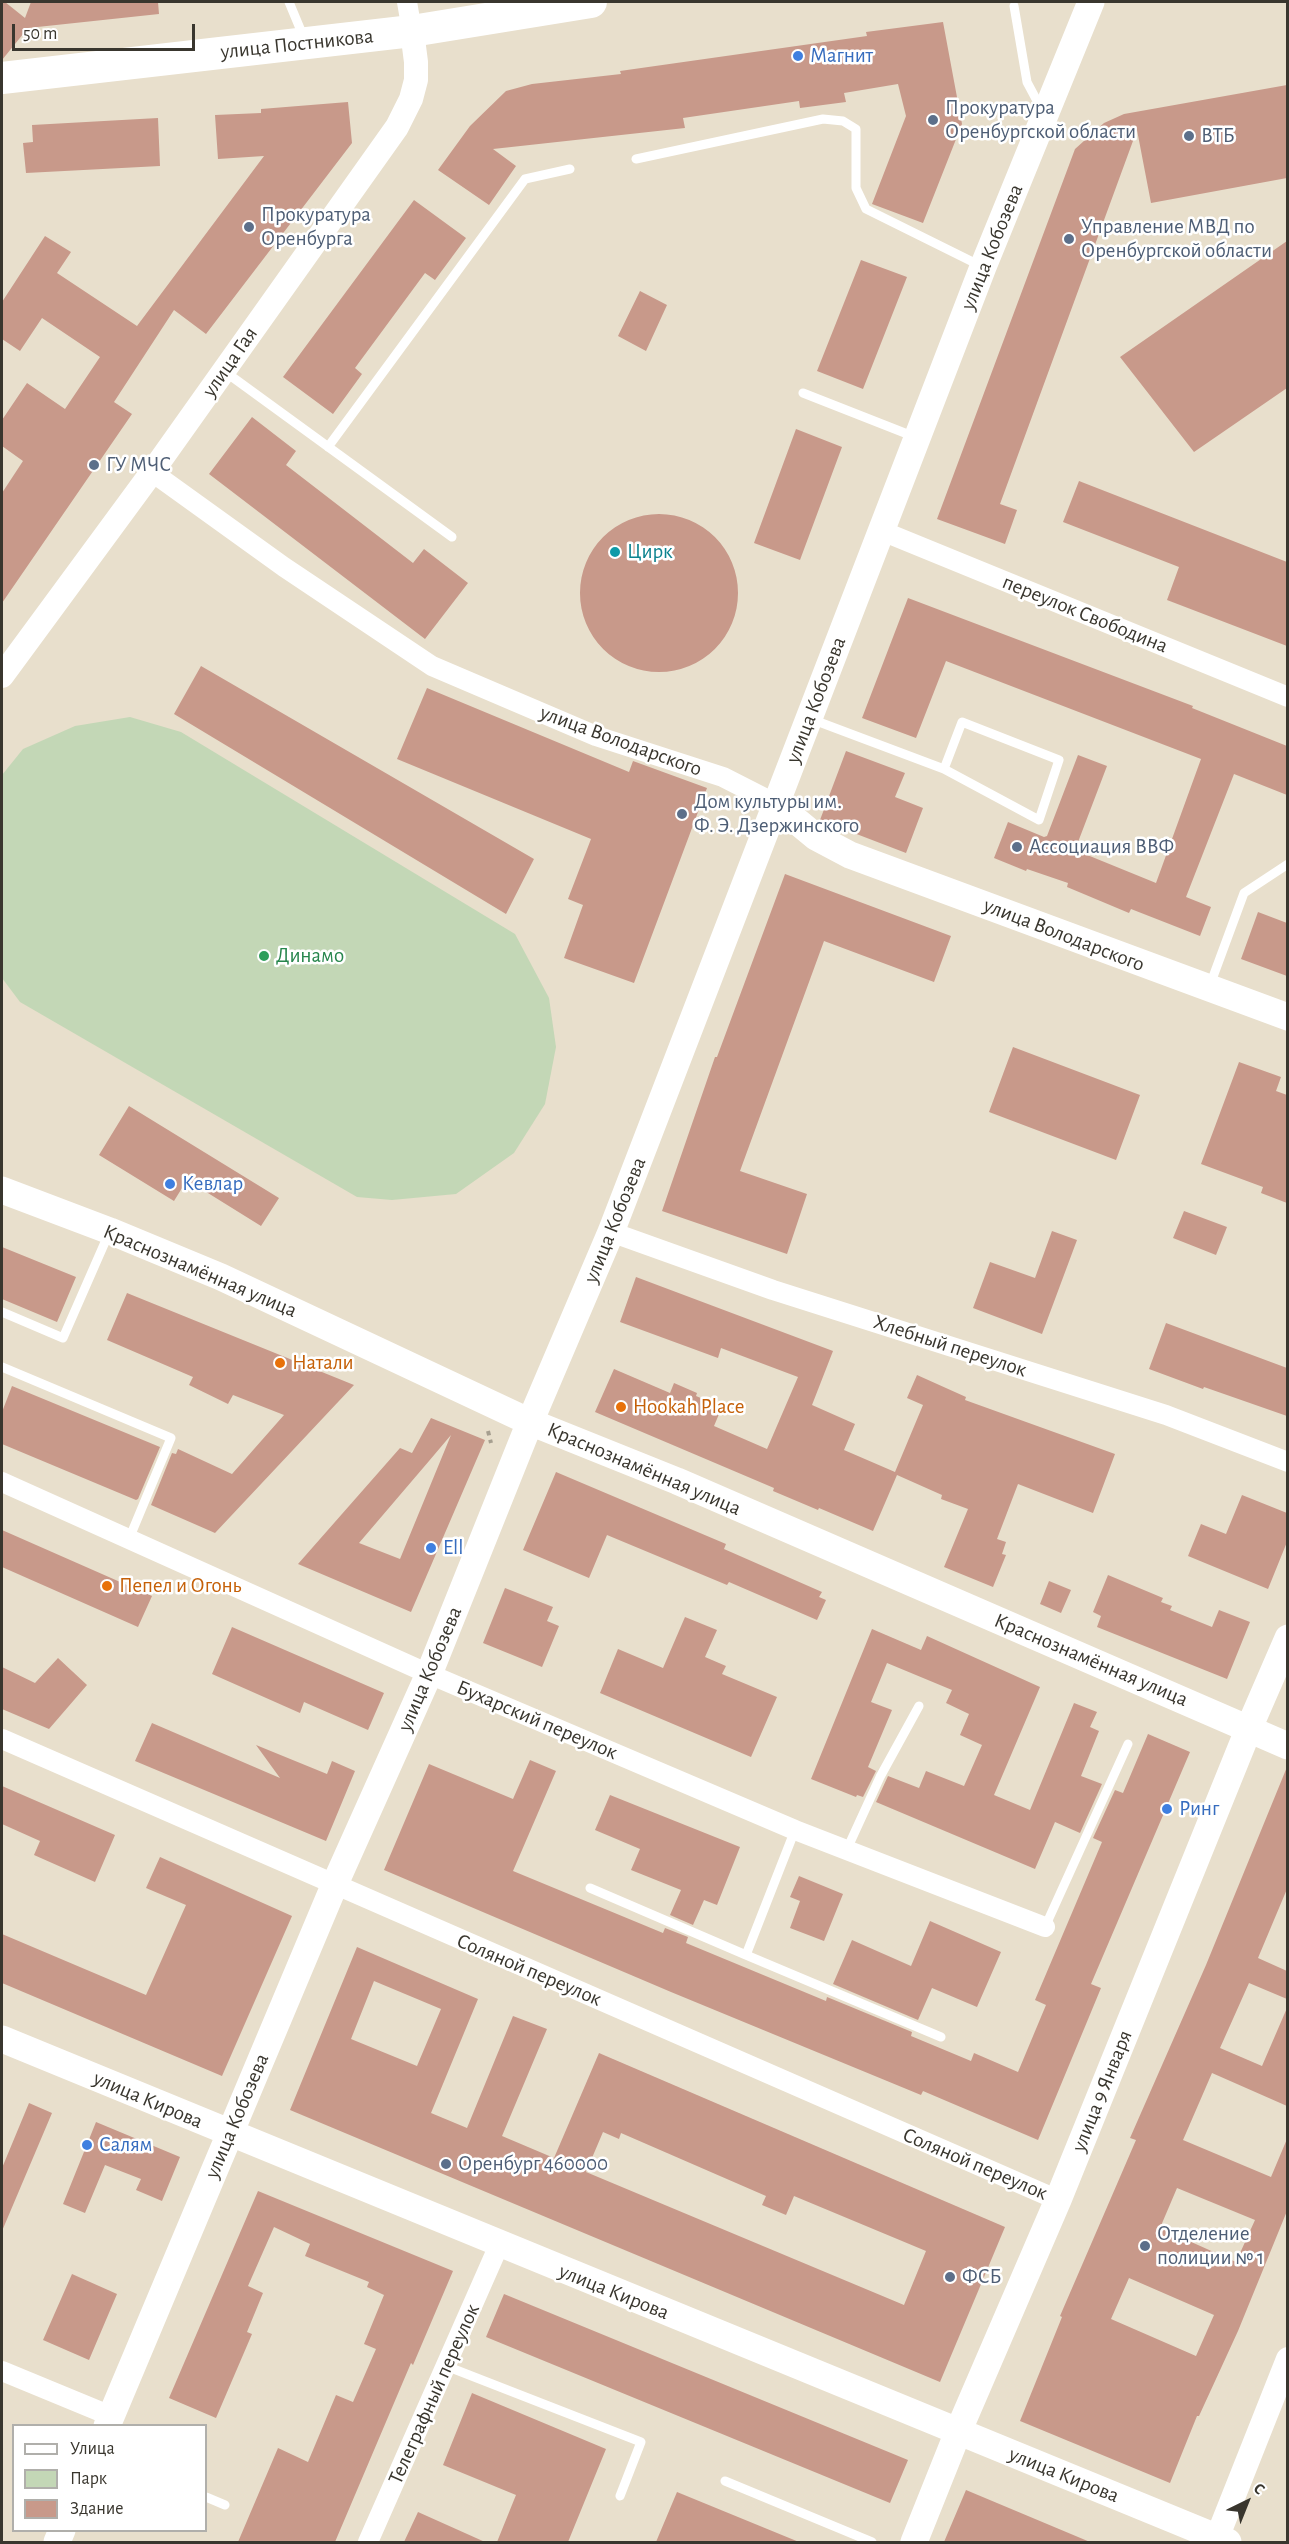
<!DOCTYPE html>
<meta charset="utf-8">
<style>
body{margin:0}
#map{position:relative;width:1289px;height:2544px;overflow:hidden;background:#e8dfcc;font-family:"Alegreya Sans",sans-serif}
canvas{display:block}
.frame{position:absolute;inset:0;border:3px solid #39362e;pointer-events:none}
.legend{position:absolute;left:12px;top:2424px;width:195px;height:108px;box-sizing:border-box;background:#fff;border:2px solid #b0afab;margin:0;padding:8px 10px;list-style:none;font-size:18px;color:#39362e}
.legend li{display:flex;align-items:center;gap:12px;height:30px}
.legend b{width:30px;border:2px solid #b0afab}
.north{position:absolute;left:1217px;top:2472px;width:60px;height:60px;-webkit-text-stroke:4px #fff;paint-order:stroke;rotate:43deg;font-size:16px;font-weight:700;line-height:24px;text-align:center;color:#39362e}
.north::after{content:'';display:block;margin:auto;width:21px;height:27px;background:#39362e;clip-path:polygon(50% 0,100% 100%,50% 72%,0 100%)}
.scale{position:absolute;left:12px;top:24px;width:183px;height:27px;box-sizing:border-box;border:3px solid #39362e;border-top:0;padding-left:8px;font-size:18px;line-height:21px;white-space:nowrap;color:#39362e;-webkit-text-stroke:4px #fff;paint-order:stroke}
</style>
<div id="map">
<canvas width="1289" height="2544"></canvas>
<div class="frame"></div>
<ul class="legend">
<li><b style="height:8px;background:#fff"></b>Улица</li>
<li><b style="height:16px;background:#c3d7b6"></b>Парк</li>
<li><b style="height:16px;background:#c8998a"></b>Здание</li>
</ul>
<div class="north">С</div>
<div class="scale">50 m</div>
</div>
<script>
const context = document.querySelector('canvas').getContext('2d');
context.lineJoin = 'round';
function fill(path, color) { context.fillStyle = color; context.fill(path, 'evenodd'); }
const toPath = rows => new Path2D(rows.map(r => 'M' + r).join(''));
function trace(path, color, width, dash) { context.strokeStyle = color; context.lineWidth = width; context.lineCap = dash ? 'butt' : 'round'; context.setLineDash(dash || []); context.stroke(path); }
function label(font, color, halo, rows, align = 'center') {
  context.font = font + ' "Alegreya Sans",sans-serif'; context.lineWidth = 5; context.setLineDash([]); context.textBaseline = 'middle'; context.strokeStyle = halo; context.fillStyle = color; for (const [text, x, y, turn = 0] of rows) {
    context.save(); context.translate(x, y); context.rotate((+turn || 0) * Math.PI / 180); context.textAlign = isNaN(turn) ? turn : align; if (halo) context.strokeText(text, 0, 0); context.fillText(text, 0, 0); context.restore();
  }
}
fill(toPath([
 [130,717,181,732,515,934,549,998,556,1047,545,1104,514,1153,456,1194,392,1200,357,1197,20,1002,2,978,2,775,23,749,75,726]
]), '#c3d7b6');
fill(toPath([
 [2,2,5,2,25,18,31,2,158,2,159,14,28,28,2,60],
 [943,22,962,124,923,223,872,204,906,116,898,84,844,93,846,102,800,108,799,101,683,118,685,128,493,149,516,166,489,205,438,170,470,126,506,91,532,84,621,74,620,71,867,36,866,32],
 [1287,85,1287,178,1151,203,1137,130,1000,504,1017,510,1005,544,937,519,1075,149,1104,123,1124,114],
 [348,102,352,143,206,334,174,310,114,402,132,414,2,603,2,493,23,461,2,446,2,420,27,383,65,409,100,357,42,318,20,351,2,339,2,302,45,236,71,252,57,273,137,326,264,156,218,159,215,115,261,113,261,109],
 [158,118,160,166,26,173,23,143,33,142,32,125],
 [414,200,466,238,435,280,425,273,355,368,362,374,333,414,283,377],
 [1287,241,1287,388,1194,452,1120,357],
 [861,260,907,277,863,389,817,371],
 [640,291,667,305,646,351,618,336],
 [252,417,296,451,286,465,413,563,424,549,468,583,425,639,209,474],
 [796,429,842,447,800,560,754,543],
 [1079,481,1287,562,1287,646,1167,600,1179,567,1063,522],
 '580 593a79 79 0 1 1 158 0a79 79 0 1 1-158 0Z',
 [908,598,1193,706,1192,708,1287,746,1287,795,1234,774,1186,897,1211,907,1200,936,1131,909,1129,913,1067,887,1068,883,1027,869,1026,871,994,858,1008,822,1044,837,1047,836,1078,755,1107,766,1075,850,1156,883,1201,759,946,661,916,738,862,718],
 [201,666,534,859,506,914,174,714],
 [427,688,629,772,633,761,707,788,634,983,564,958,583,905,568,899,591,839,397,759],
 [846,751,905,773,895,797,923,808,906,853,820,820],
 [785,874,951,936,934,982,824,941,740,1171,807,1194,787,1254,662,1211,715,1057,717,1057],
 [1258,912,1287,923,1287,976,1241,959],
 [1013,1047,1140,1095,1116,1160,989,1112],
 [1239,1062,1281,1077,1276,1091,1287,1095,1287,1203,1261,1193,1263,1187,1201,1164],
 [129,1106,279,1198,261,1226,187,1180,174,1201,99,1155],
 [1184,1211,1227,1227,1216,1255,1173,1238],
 [1052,1231,1077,1240,1042,1334,973,1308,990,1262,1035,1278],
 [2,1247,76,1277,57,1322,2,1299],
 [636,1277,833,1351,812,1405,855,1424,844,1450,895,1472,923,1405,907,1398,917,1375,966,1397,965,1400,1115,1454,1093,1513,1018,1484,997,1539,1006,1542,1002,1554,1006,1555,993,1587,944,1567,968,1509,941,1499,942,1495,897,1475,873,1531,819,1508,818,1510,773,1491,774,1488,595,1412,614,1369,670,1393,674,1383,697,1393,696,1396,722,1407,714,1426,767,1449,798,1377,721,1348,718,1358,620,1322],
 [127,1293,354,1385,215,1533,151,1505,172,1453,176,1454,178,1449,232,1474,284,1415,233,1395,228,1404,189,1385,193,1377,107,1340],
 [1166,1323,1287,1368,1287,1416,1204,1387,1203,1389,1149,1369],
 [12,1386,160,1447,138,1499,136,1500,2,1444,2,1412],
 [431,1418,485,1440,411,1612,298,1564,400,1448,412,1453],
 [451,1435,400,1559,359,1543,429,1461],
 [556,1472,726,1544,724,1549,822,1592,819,1597,826,1600,817,1620,729,1582,727,1585,607,1535,589,1578,523,1550],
 [1242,1495,1287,1513,1287,1542,1268,1589,1188,1556,1201,1524,1226,1534],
 [2,1530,152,1596,138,1627,2,1567],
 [1108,1575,1163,1598,1161,1602,1172,1606,1170,1610,1212,1627,1219,1610,1250,1622,1227,1679,1097,1627,1101,1616,1093,1612],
 [1049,1581,1071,1590,1061,1613,1040,1604],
 [505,1588,553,1607,547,1621,559,1626,542,1667,483,1643],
 [685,1617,717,1630,705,1657,726,1666,722,1674,777,1697,751,1757,600,1693,618,1649,663,1668],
 [232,1627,384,1693,368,1730,304,1702,300,1713,212,1674],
 [872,1629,921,1650,927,1636,1040,1687,994,1795,1030,1810,1074,1703,1097,1712,1090,1727,1099,1731,1081,1776,1102,1784,1080,1833,1055,1822,1035,1869,876,1802,888,1776,919,1788,926,1771,964,1786,982,1745,960,1735,969,1714,946,1703,952,1690,887,1663,871,1702,892,1710,868,1767,876,1771,863,1797,857,1795,856,1797,811,1779],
 [58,1658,87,1685,49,1729,2,1709,2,1667,35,1683],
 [152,1723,280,1778,256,1745,327,1774,332,1761,355,1771,326,1841,135,1761],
 [1148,1734,1190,1752,1091,1984,1101,1988,1038,2140,923,2091,921,2095,671,1992,384,1870,429,1764,513,1799,530,1760,556,1771,513,1871,663,1933,665,1928,688,1937,686,1943,826,2001,827,1997,912,2032,911,2036,971,2061,974,2053,1018,2072,1046,2005,1035,2000,1102,1842,1093,1838,1115,1790,1123,1793],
 [1287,1767,1287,1889,1258,1958,1287,1971,1287,1999,1249,1983,1220,2048,1262,2066,1287,2008,1287,2106,1212,2073,1183,2140,1271,2177,1287,2139,1287,2211,1238,2331,1199,2416,1197,2416,1170,2483,1020,2421,1062,2317,1060,2316,1136,2140,1130,2138,1206,1965],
 [1177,2188,1255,2220,1236,2262,1160,2228],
 [1129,2278,1214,2315,1196,2356,1111,2319],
 [2,1786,115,1835,95,1882,34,1855,40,1841,2,1824],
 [610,1795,740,1847,717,1905,704,1900,693,1925,670,1915,681,1890,631,1870,640,1849,595,1830],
 [160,1857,292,1916,222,2076,2,1983,2,1934,146,1995,186,1905,146,1888],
 [799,1876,843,1894,824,1941,790,1928,800,1901,790,1897],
 [930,1921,1001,1952,977,2007,932,1988,918,2020,833,1984,852,1940,911,1966],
 [357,1947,478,1999,431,2113,467,2128,513,2016,547,2029,502,2136,554,2158,599,2053,1005,2227,940,2382,290,2110],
 [374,1981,441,2009,417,2066,351,2039],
 [603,2132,619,2139,621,2133,766,2196,762,2205,786,2215,794,2196,926,2251,904,2305,586,2172],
 [29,2103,52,2113,2,2231,2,2168],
 [96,2122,180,2157,162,2201,136,2190,141,2179,105,2165,85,2213,63,2204],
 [258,2191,453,2271,413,2365,411,2363,335,2542,238,2542,278,2448,308,2462,336,2395,353,2402,376,2349,364,2344,384,2295,367,2287,369,2282,305,2256,310,2244,274,2227,248,2286,263,2293,247,2332,252,2334,216,2418,169,2398],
 [72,2274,117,2294,89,2360,43,2340],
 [504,2294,908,2460,890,2503,486,2337],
 [472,2393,606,2449,568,2542,497,2542,516,2495,443,2465],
 [966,2490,1090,2542,944,2542],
 [677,2492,799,2542,656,2542],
 [418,2512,485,2542,404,2542]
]), '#c8998a');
trace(toPath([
 [488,1431,491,1443]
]), '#a69f90', 4, [4.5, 4.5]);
trace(toPath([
 [289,2,304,38],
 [1014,6,1027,82,1042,110],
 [636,159,823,119,843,121,856,129,856,188,866,209,981,266],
 [224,371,452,537],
 [803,393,915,437],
 [328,447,525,179,570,169],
 [811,719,944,769,962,722,1059,760,1039,820,944,769],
 [1210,985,1244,893,1288,864],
 [2,1312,63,1338,109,1233],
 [2,1367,171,1438,129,1539],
 [795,1830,746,1955,941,2037],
 [847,1849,880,1777,919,1706],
 [590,1888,746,1955],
 [1045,1927,1128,1744],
 [446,2366,641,2442,620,2496],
 [725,2481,872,2542],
 [206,2497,225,2505]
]), '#fff', 9);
trace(toPath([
 [407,2,412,31],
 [152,472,284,567,432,666,596,736,723,777,776,804],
 [882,531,1288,697],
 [611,1232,773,1290,1166,1415,1288,1462],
 [2,1482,429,1674,795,1830,1045,1927],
 [2,1739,1058,2200],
 [2,2371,111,2416],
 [368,2542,499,2245]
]), '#fff', 20);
trace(toPath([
 [2,676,152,472,397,127,411,99,416,80,416,62,412,31],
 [1217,2538,1288,2359]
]), '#fff', 24);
trace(toPath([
 [776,804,816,837,850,855,1288,1017],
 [2,1190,110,1231,221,1277,530,1422,677,1481,1288,1746],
 [2,2039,1228,2542],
 [107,2426,334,1886,429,1674,530,1422,611,1232,983,267,1091,2],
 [57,2542,62,2530],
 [914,2542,958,2432,1058,2200,1249,1728,1288,1638]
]), '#fff', 27);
trace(toPath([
 [2,78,412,31,591,2]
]), '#fff', 32);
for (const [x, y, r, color] of [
 [798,56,6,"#3f7fe0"],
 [933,120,6,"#5c6f8a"],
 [1189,136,6,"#5c6f8a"],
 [249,227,6,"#5c6f8a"],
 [1069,239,6,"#5c6f8a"],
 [94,465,6,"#5c6f8a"],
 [615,552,6,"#0f9aa8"],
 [682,814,6,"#5c6f8a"],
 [1017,847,6,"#5c6f8a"],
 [264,956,6,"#2e9e5b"],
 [170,1184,6,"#3f7fe0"],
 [280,1363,6,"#e8710a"],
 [621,1407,6,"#e8710a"],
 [431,1548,6,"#3f7fe0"],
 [107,1586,6,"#e8710a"],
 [1167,1809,6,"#3f7fe0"],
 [87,2145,6,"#3f7fe0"],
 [446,2164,6,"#5c6f8a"],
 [1145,2246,6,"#5c6f8a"],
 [950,2277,6,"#5c6f8a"]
]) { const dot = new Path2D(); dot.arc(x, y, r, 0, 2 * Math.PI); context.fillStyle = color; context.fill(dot); trace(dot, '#fff', 2); }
label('21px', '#39362e', '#fff', [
 ["улица Постникова",297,44,-6],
 ["улица Кобозева",992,247,-68],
 ["улица Гая",230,362,-55],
 ["переулок Свободина",1085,614,22],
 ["улица Кобозева",816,700,-69],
 ["улица Володарского",621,741,20],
 ["улица Володарского",1064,935,21],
 ["улица Кобозева",615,1220,-68],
 ["Краснознамённая улица",200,1271,23],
 ["Хлебный переулок",950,1346,18],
 ["Краснознамённая улица",644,1469,23],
 ["Краснознамённая улица",1091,1660,23],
 ["улица Кобозева",430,1669,-67],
 ["Бухарский переулок",537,1720,23],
 ["Соляной переулок",529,1970,23],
 ["улица 9 Января",1102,2091,-68],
 ["улица Кирова",148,2100,23],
 ["улица Кобозева",237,2116,-67],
 ["Соляной переулок",975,2164,23],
 ["улица Кирова",614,2292,22],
 ["Телеграфный переулок",434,2394,-66],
 ["улица Кирова",1064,2475,22]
]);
label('21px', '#366cbe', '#fff', [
 ["Магнит",810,56],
 ["Кевлар",182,1184],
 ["Ell",443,1548],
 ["Ринг",1179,1809],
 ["Салям",99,2145]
], 'left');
label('21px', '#4e5e75', '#fff', [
 ["Прокуратура",945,108],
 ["Оренбургской области",945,132],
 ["ВТБ",1201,136],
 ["Прокуратура",261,215],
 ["Оренбурга",261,239],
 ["Управление МВД по",1081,227],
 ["Оренбургской области",1081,251],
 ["ГУ МЧС",106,465],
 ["Дом культуры им.",694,802],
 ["Ф. Э. Дзержинского",694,826],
 ["Ассоциация ВВФ",1029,847],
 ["Оренбург 460000",458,2164],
 ["Отделение",1157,2234],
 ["полиции № 1",1157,2258],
 ["ФСБ",962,2277]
], 'left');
label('21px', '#0d838f', '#fff', [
 ["Цирк",627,552]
], 'left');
label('21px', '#27864d', '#fff', [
 ["Динамо",276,956]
], 'left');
label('21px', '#c56008', '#fff', [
 ["Натали",292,1363],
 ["Hookah Place",633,1407],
 ["Пепел и Огонь",119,1586]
], 'left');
</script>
